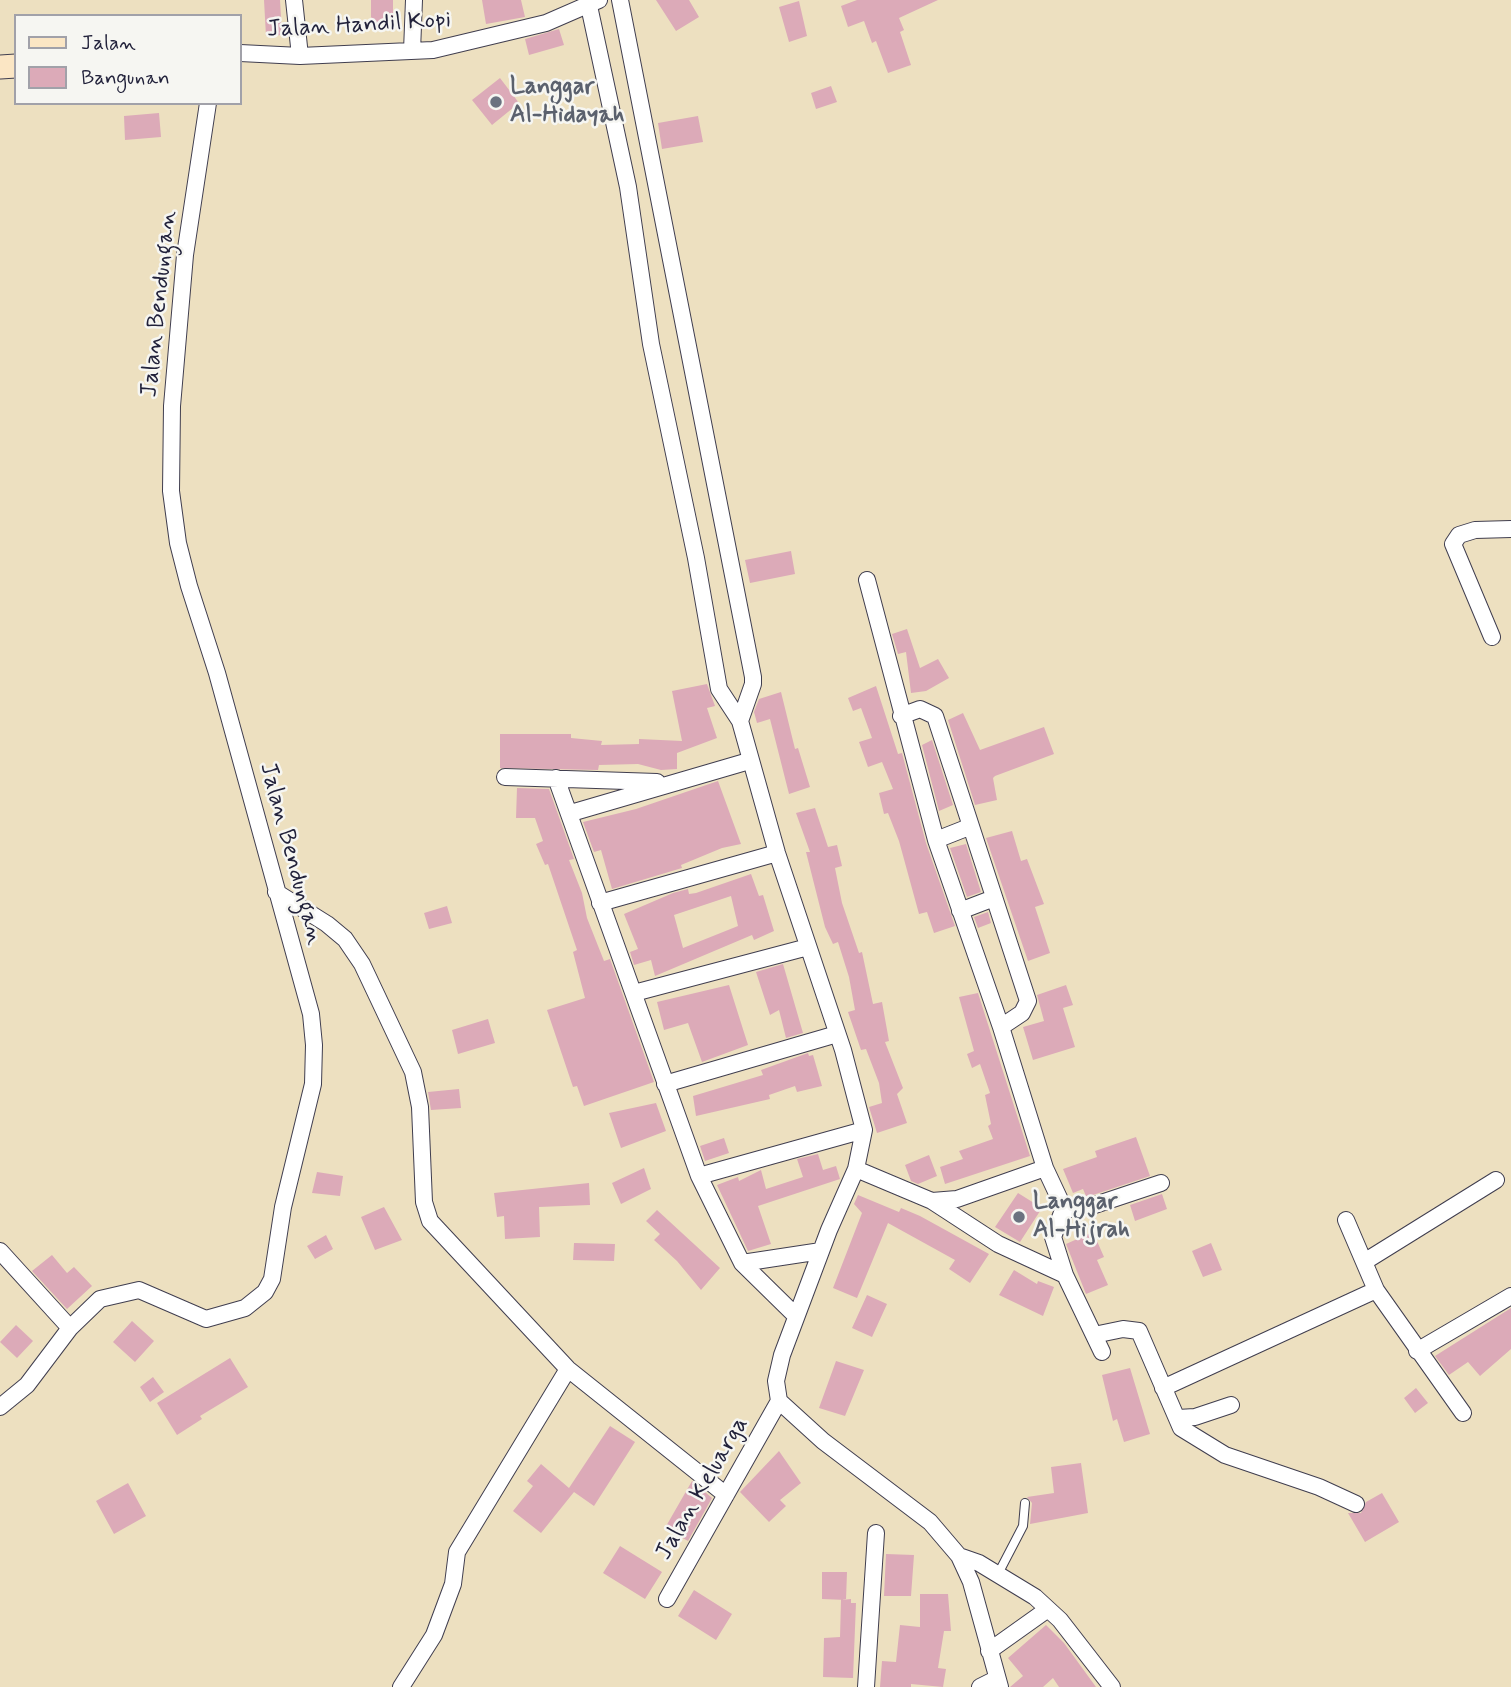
<!DOCTYPE html>
<style>
body{margin:0}
#map{position:relative;width:1511px;height:1687px;overflow:hidden;background:#ede0c0;font-family:Mynerve,sans-serif}
canvas{display:block}
.legend{position:absolute;left:14px;top:14px;width:228px;height:91px;box-sizing:border-box;background:#f6f6f2;border:2px solid #a1a1a9;margin:0;padding:9px 12px;list-style:none;font-size:21px;color:#22223b}
.legend li{display:flex;align-items:center;gap:14px;height:35px}
.legend b{width:35px;border:2px solid #a1a1a9}
</style>
<div id="map">
<canvas width="1511" height="1687"></canvas>
<ul class="legend">
<li><b style="height:9px;background:#fbe6c4"></b>Jalan</li>
<li><b style="height:19px;background:#dcaab8"></b>Bangunan</li>
</ul>
</div>
<script>
const context = document.querySelector('canvas').getContext('2d');
context.lineJoin = 'round';
function fill(path, color) { context.fillStyle = color; context.fill(path, 'evenodd'); }
const toPath = rows => new Path2D(rows.map(r => 'M' + r).join(''));
function trace(path, color, width, dash) { context.strokeStyle = color; context.lineWidth = width; context.lineCap = dash ? 'butt' : 'round'; context.setLineDash(dash || []); context.stroke(path); }
function label(font, color, halo, rows, align = 'center') {
  context.font = font + ' Mynerve,sans-serif'; context.lineWidth = 5; context.setLineDash([]); context.textBaseline = 'middle'; context.strokeStyle = halo; context.fillStyle = color; for (const [text, x, y, turn = 0] of rows) {
    context.save(); context.translate(x, y); context.rotate((+turn || 0) * Math.PI / 180); context.textAlign = isNaN(turn) ? turn : align; if (halo) context.strokeText(text, 0, 0); context.fillText(text, 0, 0); context.restore();
  }
}
fill(toPath([
 [264,0,280,0,282,35,266,36],
 [371,0,393,0,393,26,371,26],
 [482,0,521,0,525,17,486,24],
 [656,0,689,0,699,17,676,31],
 [857,0,938,0,899,18,904,30,900,32,911,65,888,73,876,41,872,43,864,21,848,27,841,6],
 [799,1,807,36,789,42,779,7],
 [559,29,564,45,529,55,525,39],
 [500,78,519,103,492,125,472,100],
 [831,86,837,102,816,109,811,93],
 [159,113,161,137,125,140,124,116],
 [698,116,703,142,662,149,658,123],
 [791,551,795,574,750,583,745,560],
 [907,629,920,668,938,659,949,678,926,691,911,693,906,652,898,654,892,634],
 [707,684,715,706,707,708,717,738,677,753,677,769,661,770,638,764,599,765,598,770,500,768,500,734,571,734,571,738,602,741,601,745,639,744,639,739,682,741,672,691],
 [876,686,898,754,902,753,926,843,955,926,934,933,927,912,919,914,899,841,888,813,884,814,879,793,893,789,882,762,868,767,859,742,872,738,861,708,853,711,848,698],
 [781,692,795,749,798,748,810,787,789,794,770,719,757,723,754,712,759,699],
 [963,713,980,750,1044,727,1054,754,995,776,993,778,997,800,975,805,948,720],
 [932,740,953,805,939,811,922,745],
 [718,781,741,844,722,848,681,865,682,868,612,889,601,850,594,852,583,822,636,809],
 [517,788,549,789,574,859,569,860,582,893,587,918,604,961,610,959,654,1082,584,1106,577,1086,573,1087,547,1010,585,998,573,952,577,950,548,864,545,865,536,844,543,841,535,818,516,818],
 [815,808,828,847,837,845,842,866,835,868,842,903,859,953,862,952,873,1004,882,1002,889,1041,885,1042,903,1088,897,1094,907,1123,877,1133,869,1107,882,1103,879,1083,866,1049,861,1050,848,1012,855,1010,849,977,838,942,833,944,825,927,806,852,810,852,796,813],
 [1012,831,1021,861,1027,859,1044,904,1035,907,1050,953,1028,961,986,838],
 [966,844,981,892,967,897,950,848],
 [751,874,759,896,763,895,774,931,754,940,752,935,655,976,651,960,634,965,630,952,638,949,624,914,673,893,688,889,689,894,696,893],
 [731,896,738,926,683,948,674,915],
 [447,906,452,923,429,929,424,913],
 [988,912,991,923,978,928,974,917],
 [783,964,803,1033,786,1038,779,1010,770,1015,756,972],
 [729,985,748,1045,702,1062,688,1023,664,1030,657,1002],
 [1066,985,1073,1005,1063,1008,1075,1047,1033,1060,1023,1027,1044,1021,1037,995],
 [978,993,1030,1156,945,1184,940,1167,963,1159,959,1151,993,1139,988,1126,991,1124,985,1095,990,1093,980,1064,972,1068,967,1054,974,1051,959,997],
 [488,1019,495,1043,458,1054,452,1030],
 [808,1053,809,1056,813,1055,822,1086,797,1092,795,1086,769,1095,770,1099,696,1116,693,1096,763,1075,761,1070],
 [459,1089,461,1108,431,1110,428,1092],
 [656,1103,666,1131,621,1148,609,1113],
 [1136,1137,1150,1176,1090,1196,1086,1196,1083,1189,1073,1193,1063,1169,1097,1157,1095,1151],
 [724,1138,729,1153,705,1161,700,1146],
 [818,1154,823,1170,836,1166,840,1179,758,1206,771,1244,748,1251,717,1185,738,1177,739,1181,761,1170,766,1189,803,1177,797,1159],
 [929,1155,937,1176,918,1184,911,1181,905,1165],
 [644,1168,651,1189,621,1204,612,1183],
 [317,1172,343,1176,340,1196,312,1193],
 [589,1183,590,1205,539,1207,540,1237,505,1239,504,1216,497,1217,494,1193],
 [1018,1193,1042,1208,1020,1242,995,1227],
 [1162,1194,1167,1209,1135,1221,1130,1205],
 [858,1195,899,1212,901,1208,920,1216,989,1254,970,1283,949,1269,955,1260,888,1223,857,1298,833,1288,862,1213,854,1204],
 [384,1207,402,1240,375,1250,361,1217],
 [657,1210,720,1268,701,1290,677,1261,654,1240,660,1234,646,1221],
 [1093,1232,1104,1257,1097,1260,1108,1285,1086,1294,1066,1244],
 [326,1235,333,1249,315,1259,307,1246],
 [574,1243,615,1244,614,1261,573,1260],
 [1211,1243,1222,1270,1203,1277,1192,1251],
 [52,1255,67,1273,74,1267,92,1286,67,1309,32,1271],
 [1014,1270,1037,1284,1038,1281,1054,1287,1043,1316,999,1295],
 [867,1295,887,1304,872,1337,852,1328],
 [1511,1308,1511,1349,1480,1376,1468,1362,1449,1375,1435,1356],
 [132,1321,154,1341,135,1362,113,1342],
 [16,1325,33,1341,17,1358,0,1342],
 [230,1358,248,1387,200,1416,202,1419,177,1435,157,1403],
 [836,1361,864,1370,845,1416,819,1408],
 [1130,1368,1150,1434,1124,1442,1117,1419,1113,1421,1102,1375],
 [153,1377,164,1392,150,1402,140,1387],
 [1416,1388,1428,1403,1415,1413,1404,1398],
 [610,1426,635,1442,594,1506,574,1492,541,1533,513,1511,533,1486,527,1481,541,1464,569,1488],
 [779,1451,801,1483,780,1500,786,1506,769,1522,740,1492],
 [1081,1463,1088,1513,1030,1524,1032,1503,1027,1497,1054,1493,1051,1467],
 [692,1481,712,1498,688,1541,665,1528],
 [128,1483,146,1516,114,1534,96,1501],
 [1382,1493,1399,1522,1365,1542,1348,1513,1361,1513,1366,1502],
 [620,1546,662,1572,645,1599,603,1573],
 [886,1554,914,1555,911,1596,884,1596],
 [822,1572,847,1572,846,1600,822,1599],
 [694,1590,732,1614,716,1640,678,1616],
 [920,1594,948,1594,951,1631,944,1631,938,1668,946,1669,943,1687,911,1684,911,1687,880,1687,882,1661,896,1662,900,1625,920,1627],
 [851,1599,851,1603,856,1603,853,1678,823,1677,824,1638,840,1637,841,1600],
 [1046,1625,1064,1643,1096,1687,1059,1687,1053,1678,1043,1687,1010,1687,1023,1676,1008,1658]
]), '#dcaab8');
const lane = toPath([
 [998,1574,1023,1526,1025,1503]
]);
const street = toPath([
 [294,0,300,56],
 [620,0,753,677,753,684,740,721],
 [589,6,628,187,651,344,696,558,719,689,740,721,777,853,843,1050,864,1130,856,1169,829,1230,782,1355,776,1381,779,1401,823,1441,930,1522,959,1556,971,1582,1000,1687],
 [412,51,414,0],
 [240,53,300,56,433,50,546,23,599,0],
 [867,580,936,840,1001,1027,1045,1168,1060,1200,1063,1210,1053,1237,1065,1275],
 [1492,637,1453,544,1459,535,1475,530,1511,529],
 [901,716,920,709,935,716,1012,952,1028,1001,1022,1013,1001,1027],
 [505,777,657,782],
 [556,778,699,1176,742,1263,796,1316],
 [571,813,749,761],
 [936,840,969,827],
 [276,892,327,924,345,939,362,964,413,1072,420,1107,424,1202,430,1221,568,1369,726,1495],
 [600,903,777,853],
 [960,911,994,898],
 [634,993,808,947],
 [665,1084,837,1034],
 [856,1169,932,1201,998,1244,1065,1275,1102,1352],
 [699,1176,864,1130],
 [932,1201,957,1199,1045,1168],
 [1063,1210,1092,1206,1161,1183],
 [1346,1220,1376,1290,1463,1413],
 [0,1251,70,1328],
 [1364,1262,1496,1180],
 [742,1263,821,1251],
 [1094,1335,1123,1329,1139,1331,1181,1428,1225,1455,1319,1487,1356,1504],
 [1417,1351,1511,1296],
 [1163,1388,1376,1290],
 [0,1407,27,1385,70,1328,100,1299,139,1290,206,1319,245,1308,265,1292,272,1279,283,1207,313,1084,314,1045,311,1014,217,673,189,586,178,543,171,491,172,406,185,255,208,103],
 [1178,1418,1195,1417,1231,1405],
 [959,1556,979,1563,1035,1597,1060,1620,1112,1687],
 [667,1599,779,1401],
 [989,1651,1048,1609],
 [401,1687,434,1635,453,1584,457,1552,568,1369],
 [866,1687,876,1533],
 [980,1687,996,1679]
]);
const secondary = toPath([
 [0,67,16,66]
]);
trace(lane, '#403e4f', 10);
trace(street, '#403e4f', 18);
trace(secondary, '#403e4f', 25);
trace(lane, '#fff', 8);
trace(street, '#fff', 16);
trace(secondary, '#fbe6c4', 23);
for (const [x, y, r, color] of [
 [496,102,7,"#6b7280"],
 [1019,1217,7,"#6b7280"]
]) { const dot = new Path2D(); dot.arc(x, y, r, 0, 2 * Math.PI); context.fillStyle = color; context.fill(dot); trace(dot, '#f6f6f2', 2.5); }
label('24px', '#22223b', '#f6f6f2', [
 ["Jalan Handil Kopi",359,26,-3],
 ["Jalan Bendungan",160,304,-84],
 ["Jalan Bendungan",290,854,75],
 ["Jalan Keluarga",703,1489,-60]
]);
label('bold 24px', '#5b616d', '#f6f6f2', [
 ["Langgar",510,88],
 ["Al-Hidayah",510,116],
 ["Langgar",1033,1203],
 ["Al-Hijrah",1033,1231]
], 'left');
</script>
